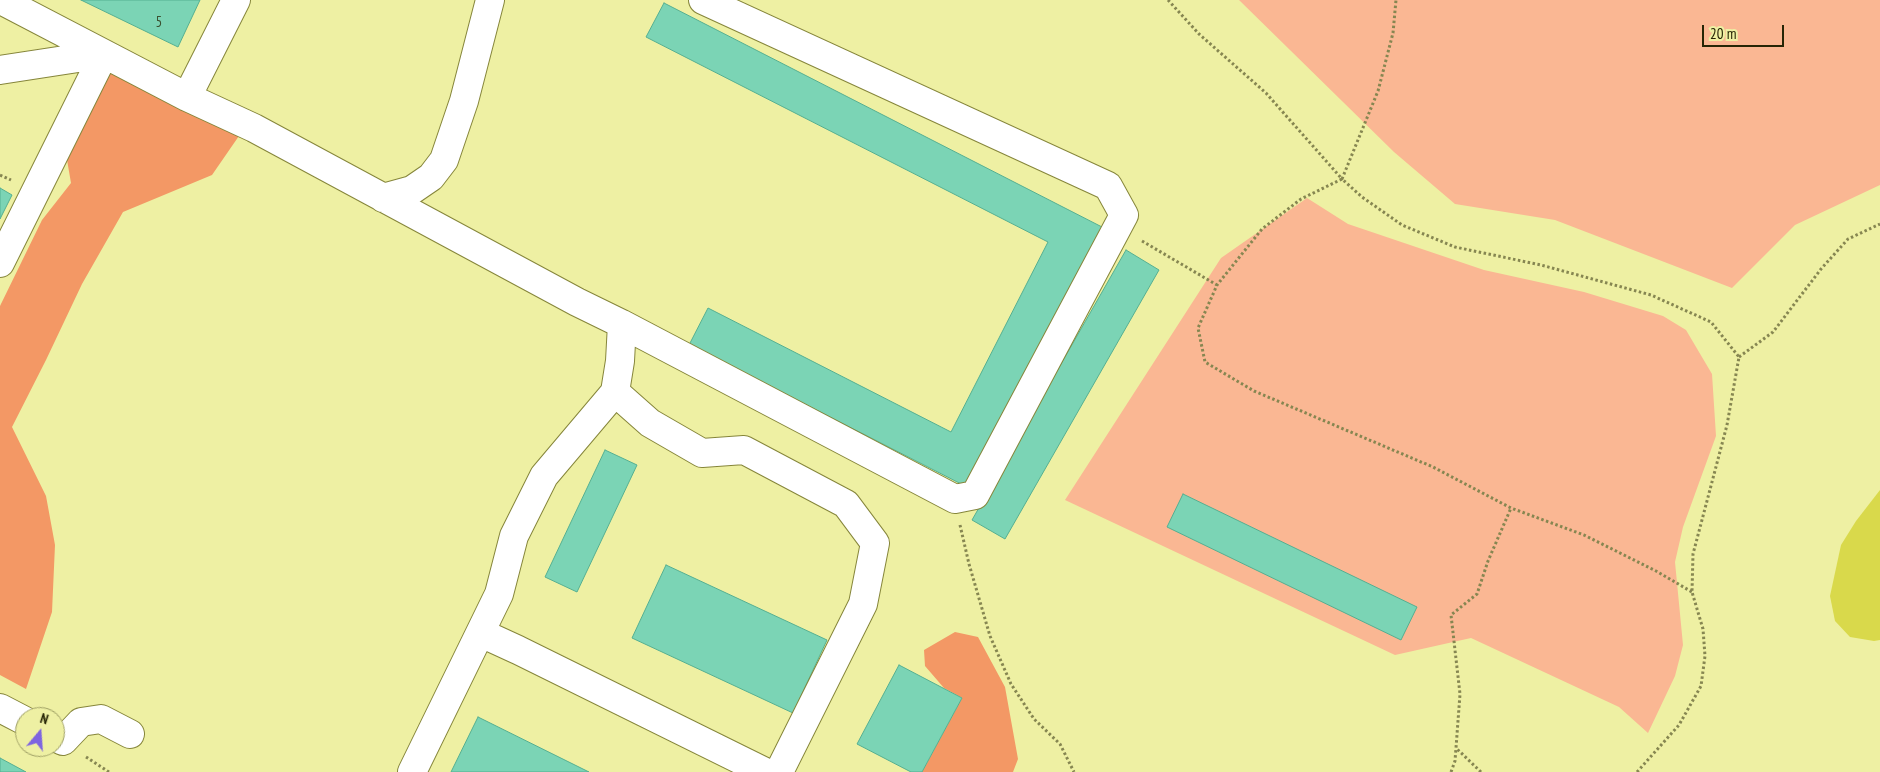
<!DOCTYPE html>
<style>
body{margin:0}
#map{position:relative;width:1880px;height:772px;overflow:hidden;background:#eef0a3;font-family:"PT Sans Narrow",sans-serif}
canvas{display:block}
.north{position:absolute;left:15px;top:707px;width:50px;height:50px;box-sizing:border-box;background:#eef0a3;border:1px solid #9e9f64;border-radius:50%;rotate:18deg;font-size:14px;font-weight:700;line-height:20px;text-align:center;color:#262505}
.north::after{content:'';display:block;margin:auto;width:18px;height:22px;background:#7e65e0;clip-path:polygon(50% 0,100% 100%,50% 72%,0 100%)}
.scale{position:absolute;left:1702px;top:25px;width:82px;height:22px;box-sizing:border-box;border:2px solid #262505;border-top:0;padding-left:6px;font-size:15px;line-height:18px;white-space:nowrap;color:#262505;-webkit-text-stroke:4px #eef0a3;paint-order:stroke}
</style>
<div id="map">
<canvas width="1880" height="772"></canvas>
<div class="north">N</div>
<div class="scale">20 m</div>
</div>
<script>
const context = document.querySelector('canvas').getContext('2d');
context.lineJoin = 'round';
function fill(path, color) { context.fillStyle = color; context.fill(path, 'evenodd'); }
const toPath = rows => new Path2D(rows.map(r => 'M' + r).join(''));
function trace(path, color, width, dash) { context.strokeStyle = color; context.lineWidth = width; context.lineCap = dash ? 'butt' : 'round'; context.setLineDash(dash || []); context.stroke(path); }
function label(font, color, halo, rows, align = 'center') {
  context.font = font + ' "PT Sans Narrow",sans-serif'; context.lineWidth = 4; context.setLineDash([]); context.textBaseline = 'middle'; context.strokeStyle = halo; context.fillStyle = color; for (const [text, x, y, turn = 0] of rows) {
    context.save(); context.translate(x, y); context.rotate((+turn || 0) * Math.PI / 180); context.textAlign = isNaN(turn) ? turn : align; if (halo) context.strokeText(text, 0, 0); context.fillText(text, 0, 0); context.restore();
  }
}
fill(toPath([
 [1239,0,1880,0,1880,185,1795,225,1732,288,1555,220,1455,204,1394,152],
 [1307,198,1348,224,1484,270,1584,292,1663,316,1686,330,1712,374,1716,436,1683,527,1675,562,1683,645,1675,676,1648,733,1619,707,1471,638,1395,655,1065,500,1221,258]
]), '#fab793');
fill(toPath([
 [108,71,241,133,212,175,123,212,82,284,46,360,12,427,46,496,55,545,52,612,26,689,0,675,0,306,42,220,71,183,66,154],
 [955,632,978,637,1005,687,1018,759,1013,772,922,772,962,698,944,688,925,666,924,650]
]), '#f39865');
fill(toPath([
 [1880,490,1880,640,1874,641,1850,637,1835,621,1830,596,1841,545,1856,521]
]), '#d9d94b');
const building = toPath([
 [81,0,200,0,178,47,81,0],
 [664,3,1102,227,969,488,689,345,708,308,951,432,1048,242,646,37,664,3],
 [0,188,12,195,0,219,0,188],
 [1126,250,1159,270,1005,539,972,520,1126,250],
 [605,450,637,465,577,592,545,577,605,450],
 [1183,494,1417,607,1401,640,1167,527,1183,494],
 [666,565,827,640,793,713,632,638,666,565],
 [899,665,962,698,922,772,911,772,857,744,899,665],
 [478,717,589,772,451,772,478,717],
 [0,758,26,772,0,772,0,758]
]);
fill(building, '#7bd4b5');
trace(building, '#55af91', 1);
const minor = toPath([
 [1,0,187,97,254,128,577,302,622,324,955,499,975,495,1124,215,1108,186,703,0],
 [0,70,104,54],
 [187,97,236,0],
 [383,198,412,190,431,177,444,160,464,101,490,0],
 [0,263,104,54],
 [615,392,650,423,702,453,744,450,846,504,875,543,863,604,779,772],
 [481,633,518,650,765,772],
 [0,708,25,721],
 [55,737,63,741,81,722,101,719,130,734],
 [412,772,499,594,514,536,544,476,615,392,620,361,622,324]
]);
trace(minor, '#86863b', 30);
trace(toPath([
 [1168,0,1199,34,1266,93,1342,179,1378,91,1393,33,1396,0],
 [0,175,11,180],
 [1142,241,1217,285],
 [1739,357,1773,332,1821,269,1848,239,1880,224],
 [960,525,969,564,990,636,1011,684,1034,719,1060,744,1074,772],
 [86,757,109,772],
 [1451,772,1455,761,1456,748],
 [1481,772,1456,748,1460,694,1451,615,1477,594,1488,561,1511,508],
 [1637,772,1679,725,1701,686,1705,656,1703,629,1692,592,1693,554,1727,425,1739,357,1711,322,1651,295,1541,265,1455,247,1402,225,1362,197,1342,179,1301,199,1262,229,1217,285,1198,328,1205,362,1254,391,1433,467,1511,508,1584,535,1656,571,1692,592]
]), '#868651', 3, [2.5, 2.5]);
trace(minor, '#fff', 28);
label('15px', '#3b5131', null, [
 ["5",159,23]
]);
</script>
